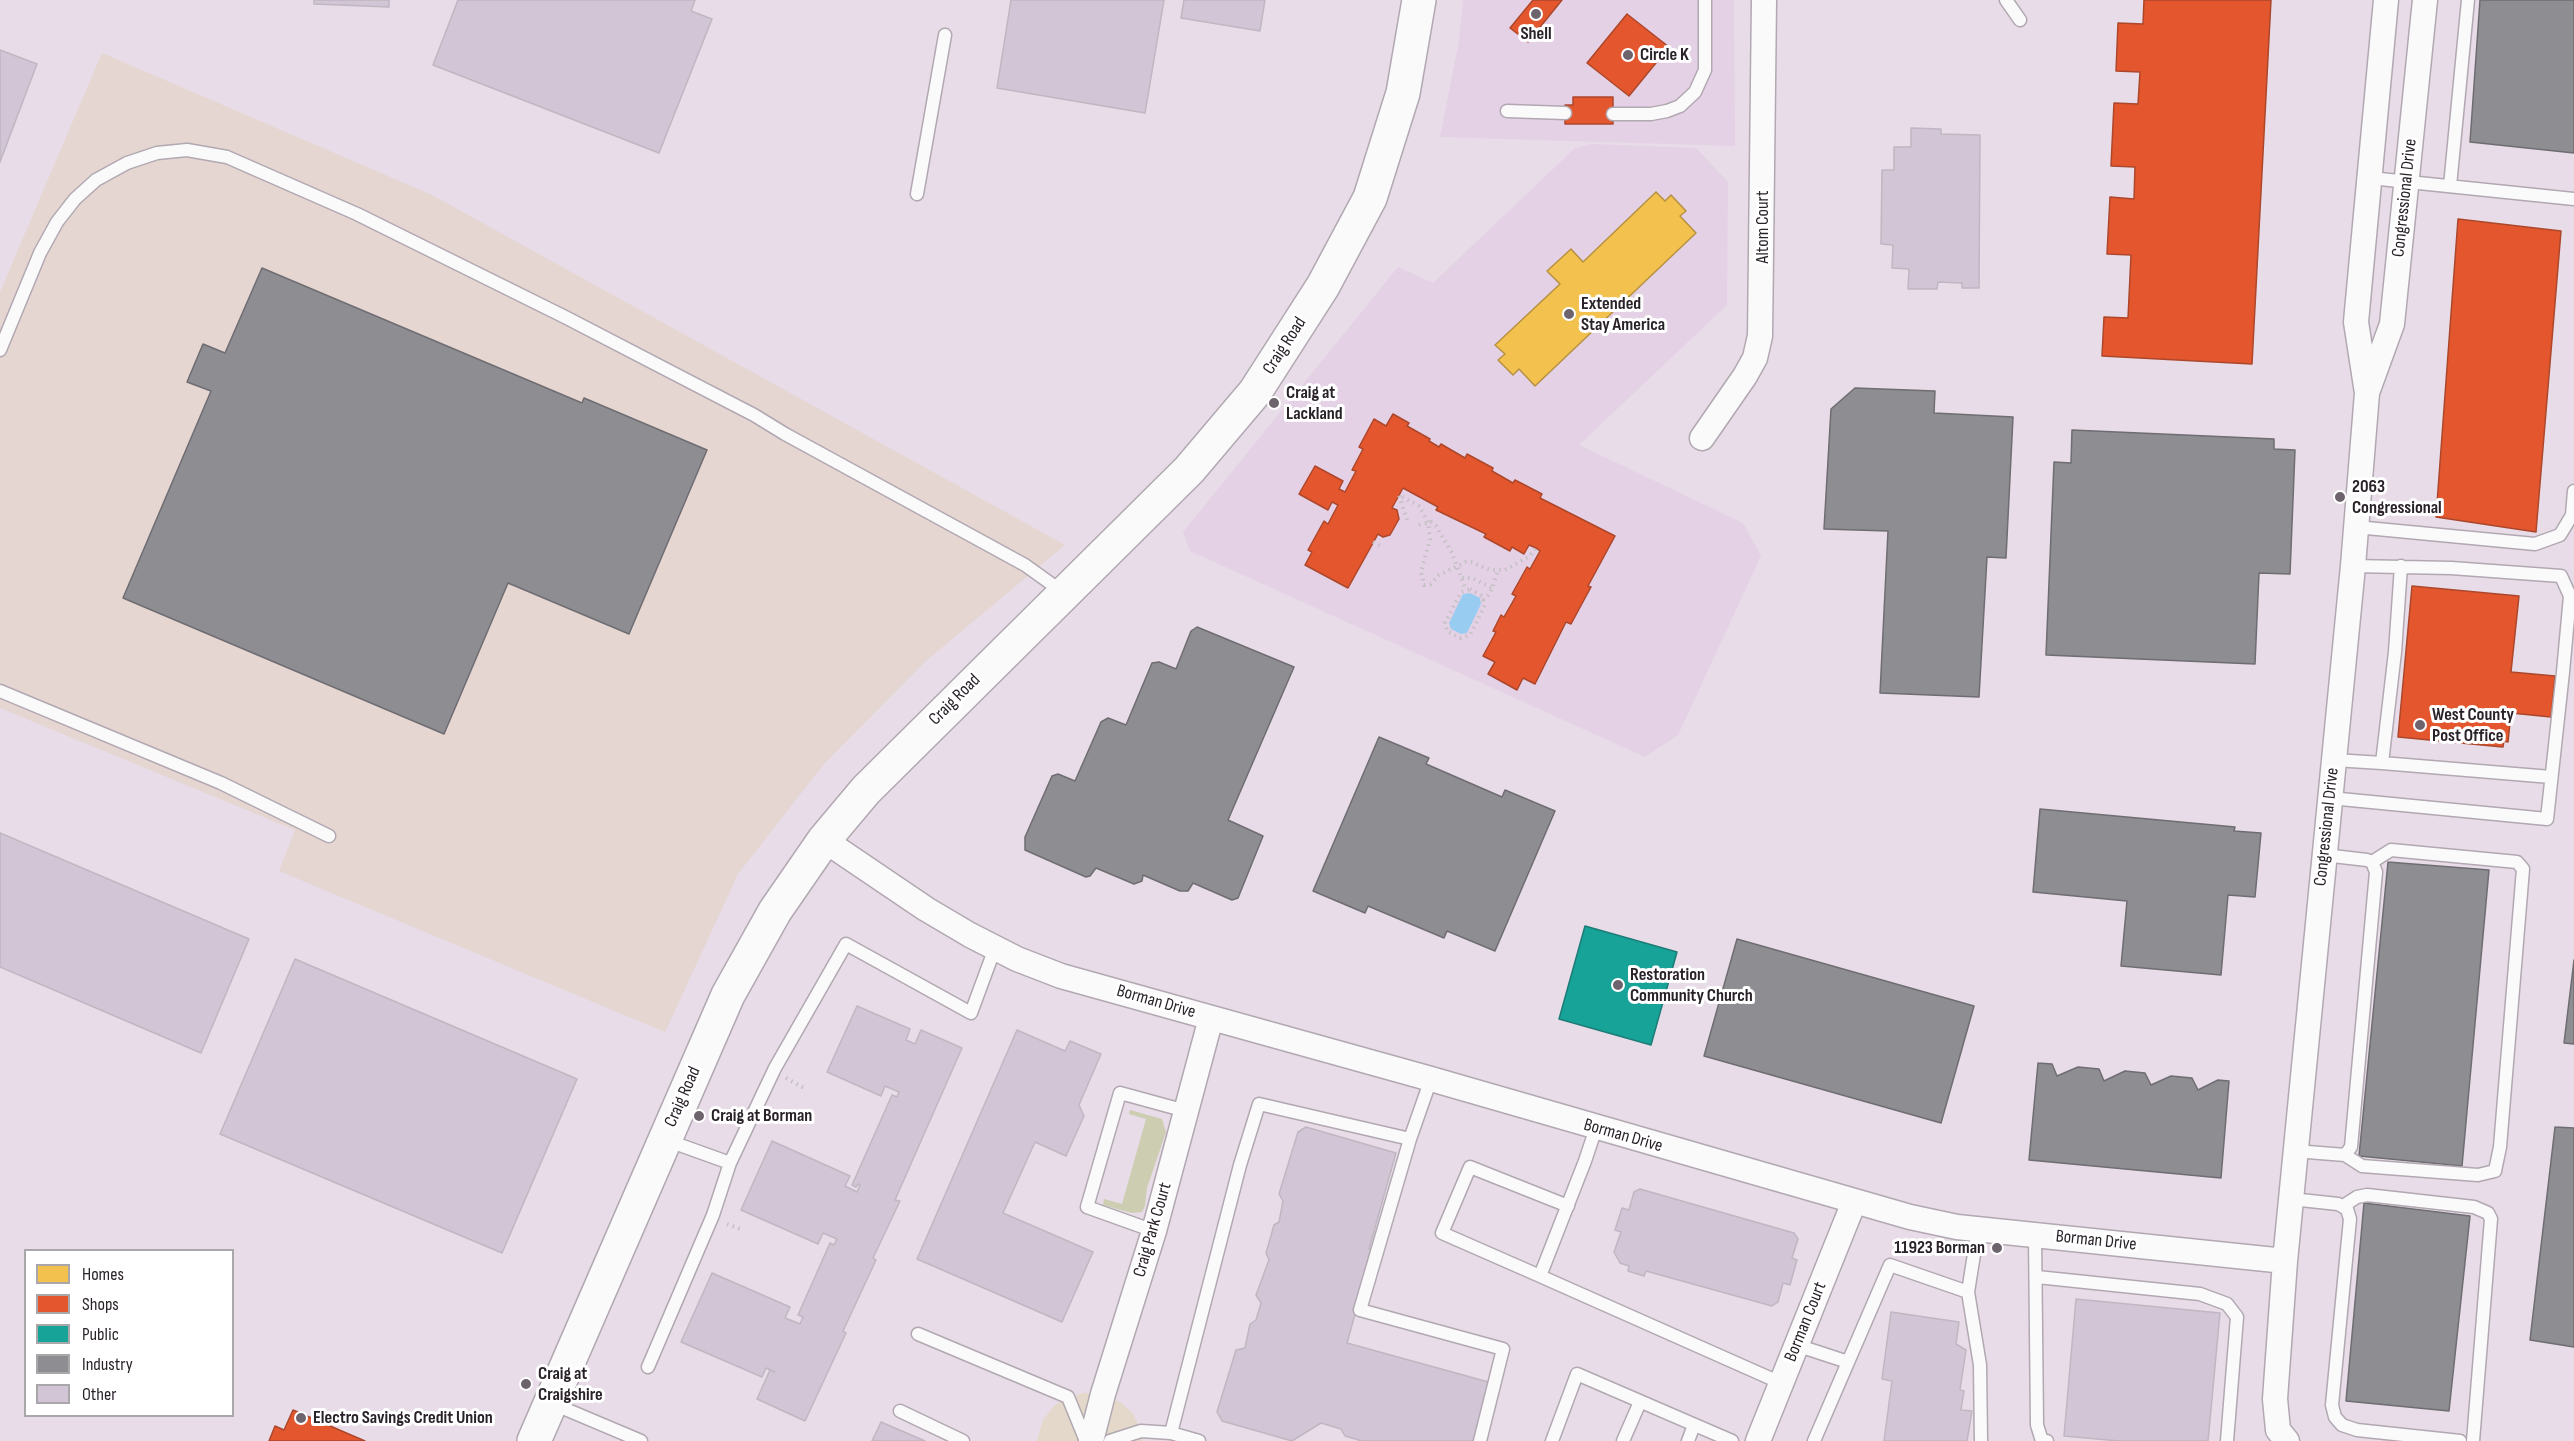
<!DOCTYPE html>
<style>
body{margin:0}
#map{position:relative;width:2574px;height:1441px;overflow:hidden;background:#e7dce7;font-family:"Sofia Sans Condensed",sans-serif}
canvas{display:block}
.legend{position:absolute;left:24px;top:1249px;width:210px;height:168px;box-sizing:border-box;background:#fff;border:2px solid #a9a7a9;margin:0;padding:8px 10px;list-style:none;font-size:18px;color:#292229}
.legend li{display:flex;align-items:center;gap:12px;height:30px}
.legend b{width:30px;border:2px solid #a9a7a9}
</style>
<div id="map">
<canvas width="2574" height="1441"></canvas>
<ul class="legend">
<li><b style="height:16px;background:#f2c14e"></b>Homes</li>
<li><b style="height:16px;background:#e4572e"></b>Shops</li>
<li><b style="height:16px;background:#17a398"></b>Public</li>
<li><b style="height:16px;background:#8d8d92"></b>Industry</li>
<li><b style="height:16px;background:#d1c5d6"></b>Other</li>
</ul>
</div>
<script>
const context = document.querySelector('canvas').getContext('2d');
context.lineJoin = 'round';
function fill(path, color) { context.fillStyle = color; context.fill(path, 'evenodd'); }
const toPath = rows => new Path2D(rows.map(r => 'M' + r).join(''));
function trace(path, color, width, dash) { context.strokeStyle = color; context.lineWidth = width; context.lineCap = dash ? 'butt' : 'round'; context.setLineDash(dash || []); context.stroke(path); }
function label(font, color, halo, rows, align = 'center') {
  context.font = font + ' "Sofia Sans Condensed",sans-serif'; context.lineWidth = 6; context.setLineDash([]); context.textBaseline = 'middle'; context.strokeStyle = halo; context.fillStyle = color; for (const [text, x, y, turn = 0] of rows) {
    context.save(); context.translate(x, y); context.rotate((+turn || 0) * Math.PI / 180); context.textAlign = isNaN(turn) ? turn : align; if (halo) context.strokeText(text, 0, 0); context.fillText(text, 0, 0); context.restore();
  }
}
fill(toPath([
 [1463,0,1734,0,1735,146,1440,137,1459,41],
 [1592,144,1696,148,1728,182,1727,305,1579,445,1743,523,1761,556,1678,735,1645,757,1190,551,1183,532,1398,267,1433,283,1575,148]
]), '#e5d1e5');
fill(toPath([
 [102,53,432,195,1065,545,927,660,823,765,738,874,665,1032,279,871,295,830,0,708,0,292]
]), '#e5d6d2');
fill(toPath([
 [1130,1110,1162,1119,1166,1132,1147,1188,1145,1206,1142,1212,1132,1213,1103,1205,1104,1199,1122,1204,1146,1119,1129,1114]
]), '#cdcdb2');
fill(toPath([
 [1084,1393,1103,1394,1120,1402,1133,1414,1141,1431,1143,1441,1037,1441,1043,1420,1054,1406,1068,1397]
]), '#e3d8c9');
fill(toPath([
 [1470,593,1480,598,1481,604,1467,633,1461,634,1451,629,1449,623,1463,594]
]), '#98cdf1');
const homes = toPath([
 [1656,192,1665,201,1671,195,1686,211,1680,216,1696,233,1535,386,1519,369,1513,375,1498,360,1505,354,1495,345,1560,284,1547,271,1571,249,1583,262,1656,192]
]);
fill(homes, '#f2c14e');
trace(homes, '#b69143', 1.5);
const shops = toPath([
 [1533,0,1562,0,1528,42,1510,28,1533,0],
 [2144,0,2271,0,2252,364,2102,356,2104,317,2128,318,2131,255,2107,254,2110,197,2134,199,2135,167,2111,166,2114,103,2138,104,2140,72,2116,71,2118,23,2143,24,2144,0],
 [1627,14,1669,47,1629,96,1587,63,1627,14],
 [1573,97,1613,97,1613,124,1565,124,1565,105,1573,105,1573,97],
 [2458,219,2561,231,2536,532,2436,517,2458,219],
 [1393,414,1409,423,1407,426,1430,439,1429,441,1439,447,1441,444,1465,458,1467,454,1493,468,1492,471,1513,483,1515,480,1542,494,1540,498,1615,536,1588,586,1591,587,1571,624,1566,622,1535,684,1523,678,1517,690,1488,674,1495,662,1483,656,1496,632,1493,631,1501,615,1504,617,1516,596,1512,594,1527,567,1530,569,1540,551,1536,548,1529,545,1524,554,1512,547,1510,551,1484,537,1486,534,1436,510,1438,507,1403,488,1392,508,1397,510,1399,519,1390,535,1383,537,1378,534,1348,588,1305,565,1312,552,1308,550,1324,521,1328,524,1338,505,1332,502,1328,510,1299,494,1315,466,1343,481,1339,489,1345,492,1356,471,1352,470,1363,449,1359,447,1374,419,1386,426,1393,414],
 [2412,586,2519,596,2511,672,2555,676,2551,717,2511,713,2508,742,2504,741,2503,747,2398,737,2412,586],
 [293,1410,365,1441,269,1441,275,1426,284,1430,293,1410]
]);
fill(shops, '#e4572e');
trace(shops, '#ac472c', 1.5);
const public = toPath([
 [1585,926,1677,952,1651,1045,1559,1019,1585,926]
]);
fill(public, '#17a398');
trace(public, '#1c7c77', 1.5);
const industry = toPath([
 [2480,0,2574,0,2574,153,2470,142,2480,0],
 [262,268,582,403,584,398,707,450,629,634,508,583,444,734,123,598,211,391,187,382,203,344,225,353,262,268],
 [1855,388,1935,391,1934,413,2013,417,2006,558,1987,557,1979,697,1880,693,1888,531,1824,529,1831,409,1855,388],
 [2072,430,2274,439,2274,449,2295,450,2290,574,2259,573,2255,664,2046,655,2054,462,2071,463,2072,430],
 [1197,627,1294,667,1228,820,1263,836,1238,898,1232,900,1193,883,1188,891,1180,891,1143,875,1142,881,1134,884,1096,868,1090,876,1086,877,1025,850,1025,837,1052,776,1058,774,1075,781,1101,722,1108,718,1126,725,1152,663,1159,662,1176,669,1191,631,1197,627],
 [1379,737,1429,758,1426,764,1502,797,1505,790,1555,811,1495,951,1447,931,1444,938,1368,906,1365,913,1313,891,1379,737],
 [2040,809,2235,827,2234,831,2261,833,2255,897,2228,895,2221,975,2121,966,2127,901,2033,892,2040,809],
 [2388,862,2489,870,2462,1166,2359,1156,2388,862],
 [1737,939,1974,1006,1941,1123,1704,1056,1737,939],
 [2574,960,2574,1044,2564,1043,2574,960],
 [2038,1063,2052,1064,2057,1076,2078,1067,2099,1069,2104,1081,2125,1071,2145,1073,2151,1085,2171,1076,2192,1078,2198,1090,2218,1080,2229,1081,2221,1178,2029,1160,2038,1063],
 [2555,1127,2574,1128,2574,1347,2530,1340,2555,1127],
 [2364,1203,2470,1216,2449,1411,2346,1401,2364,1203]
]);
fill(industry, '#8d8d92');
trace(industry, '#6f6d72', 1.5);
const building = toPath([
 [314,0,389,0,389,7,314,4,314,0],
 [458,0,695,0,691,11,712,19,659,153,433,65,458,0],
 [1011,0,1164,0,1145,113,997,88,1011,0],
 [1184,0,1265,0,1260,31,1181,18,1184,0],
 [0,50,37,64,0,162,0,50],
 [1911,128,1941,129,1941,134,1980,135,1979,288,1962,288,1962,283,1938,282,1937,289,1908,289,1909,269,1892,268,1893,245,1881,244,1882,170,1894,170,1894,147,1911,147,1911,128],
 [0,833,249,939,201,1053,0,967,0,833],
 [295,959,577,1079,502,1253,220,1134,295,959],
 [857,1006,910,1029,906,1040,915,1044,921,1030,962,1048,895,1200,900,1201,873,1258,876,1260,843,1331,846,1333,805,1421,757,1399,770,1370,775,1372,766,1368,762,1377,681,1342,712,1273,790,1307,785,1318,800,1324,803,1317,798,1315,830,1243,834,1245,837,1239,823,1233,818,1244,741,1210,772,1141,850,1176,845,1186,857,1192,860,1185,858,1184,856,1187,852,1185,892,1095,897,1097,899,1092,885,1086,881,1096,827,1072,857,1006],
 [1017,1030,1065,1051,1070,1041,1101,1054,1079,1105,1084,1116,1066,1156,1035,1142,1003,1213,1093,1252,1062,1322,917,1259,1017,1030],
 [1306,1127,1396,1153,1369,1249,1373,1250,1347,1343,1492,1383,1475,1441,1362,1441,1345,1436,1341,1429,1321,1423,1292,1441,1222,1421,1217,1412,1236,1350,1245,1348,1250,1324,1256,1320,1261,1303,1256,1295,1269,1260,1266,1253,1274,1225,1279,1222,1283,1201,1279,1194,1298,1132,1306,1127],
 [1640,1189,1794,1233,1798,1239,1792,1258,1797,1260,1790,1285,1783,1283,1778,1302,1772,1306,1646,1271,1644,1276,1628,1271,1629,1266,1620,1263,1614,1252,1621,1232,1615,1230,1622,1208,1629,1210,1634,1192,1640,1189],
 [2076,1299,2220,1313,2208,1441,2119,1441,2064,1436,2076,1299],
 [1891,1312,1959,1322,1956,1344,1966,1350,1960,1390,1964,1391,1961,1410,1972,1411,1967,1441,1884,1441,1892,1381,1882,1379,1891,1312],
 [881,1422,925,1441,872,1441,881,1422]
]);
fill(building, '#d1c5d6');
trace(building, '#bfb7c1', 1.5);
const service = toPath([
 [2006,0,2020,20],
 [1507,111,1565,113],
 [1613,114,1651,114,1667,111,1680,106,1695,92,1705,70,1705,0],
 [2370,178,2574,199],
 [2450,186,2468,0],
 [917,194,945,35],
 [0,350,40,253,57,222,75,199,96,180,127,163,157,153,187,150,227,157,357,214,565,317,754,415,785,434,1025,565,1064,593],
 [2356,527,2535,544,2560,535,2572,515,2574,491],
 [0,691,221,783,329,836],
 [2334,760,2382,763,2395,652,2401,566],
 [2382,763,2551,777],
 [2330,798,2547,819,2563,672,2570,596,2561,576,2451,568,2353,566],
 [2324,855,2367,860,2372,862,2376,872,2351,1147,2345,1155],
 [1431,1079,1410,1139,1360,1310,1503,1349,1480,1441],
 [1596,1128,1585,1161,1540,1276,1781,1383],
 [666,1140,730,1163,775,1068,846,944,971,1013,995,948],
 [2295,1151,2345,1155,2362,1166,2478,1175,2495,1171,2500,1147,2523,869,2517,862,2391,850,2372,862],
 [2291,1199,2338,1204,2347,1209,2350,1219,2332,1405,2335,1417,2342,1425,2357,1430,2460,1441],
 [2343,1206,2357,1197,2367,1195,2474,1207,2488,1213,2491,1219,2473,1441],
 [1154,1231,1087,1207,1120,1093,1186,1111],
 [2035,1235,2037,1425,2042,1441,2047,1441],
 [1540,1276,1442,1233,1470,1167,1568,1206],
 [2037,1277,2200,1294,2227,1304,2237,1317,2227,1441],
 [1968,1292,1978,1229],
 [918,1334,1068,1397,1086,1441],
 [1796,1345,1848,1362],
 [648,1367,713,1215,730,1163],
 [551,1403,641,1441],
 [900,1411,963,1441],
 [1110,1441,1141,1431,1171,1433],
 [1199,1441,1171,1433,1240,1165,1259,1104,1410,1139],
 [1552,1441,1577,1374,1732,1441],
 [1623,1441,1640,1402],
 [1688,1441,1694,1425],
 [1814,1441,1890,1265,1968,1292,1980,1365,1981,1441]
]);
const minor = toPath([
 [2368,390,2392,324,2425,0],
 [1702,438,1745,376,1755,358,1760,336,1764,0],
 [824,840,926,909,970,935,1017,959,1061,976,1431,1079,1910,1217,1957,1227,2285,1261],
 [1091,1441,1103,1394,1154,1231,1211,1018],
 [1758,1441,1854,1202],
 [2287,1441,2278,1430,2275,1399,2285,1261,2353,566,2367,393,2356,322,2386,0]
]);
const secondary = toPath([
 [534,1441,728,995,775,911,824,840,866,790,1189,470,1255,392,1323,286,1370,198,1403,93,1419,0]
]);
trace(service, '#b1a8b1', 15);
trace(minor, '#b1a8b1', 27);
trace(secondary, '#b1a8b1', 36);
trace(toPath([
 [1407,520,1399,495,1419,506,1428,522,1430,539,1421,572,1424,585,1431,584,1439,575,1466,562,1471,562,1490,570,1505,570,1530,556,1536,548],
 [1419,525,1431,522,1436,526,1452,553,1466,590],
 [1373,542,1383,547],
 [1462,578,1472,578,1492,588],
 [1470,589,1482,596,1485,605,1470,635,1460,638,1447,631,1445,623,1461,592,1470,589],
 [1483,600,1490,594,1498,571],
 [786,1078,804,1088],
 [727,1224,740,1229]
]), '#c4c1c4', 4, [1.5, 4.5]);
trace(service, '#fbfafb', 12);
trace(minor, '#fbfafb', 24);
trace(secondary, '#fbfafb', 33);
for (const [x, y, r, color] of [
 [1536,14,6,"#6c636c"],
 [1628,55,6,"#6c636c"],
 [1569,314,6,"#6c636c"],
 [1274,403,6,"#6c636c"],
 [2340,497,6,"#6c636c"],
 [2420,725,6,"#6c636c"],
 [1618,985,6,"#6c636c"],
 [699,1116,6,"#6c636c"],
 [1997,1248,6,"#6c636c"],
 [526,1384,6,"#6c636c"],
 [301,1418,6,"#6c636c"]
]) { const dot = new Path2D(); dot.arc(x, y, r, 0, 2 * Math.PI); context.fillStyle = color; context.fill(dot); trace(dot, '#fff', 2); }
label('bold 18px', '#292229', '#fff', [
 ["Shell",1536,34,"center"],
 ["Circle K",1640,55],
 ["Extended",1581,304],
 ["Stay America",1581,325],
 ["Craig at",1286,393],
 ["Lackland",1286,414],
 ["2063",2352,487],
 ["Congressional",2352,508],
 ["West County",2432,715],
 ["Post Office",2432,736],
 ["Restoration",1630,975],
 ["Community Church",1630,996],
 ["Craig at Borman",711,1116],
 ["11923 Borman",1985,1248,"right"],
 ["Craig at",538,1374],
 ["Craigshire",538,1395],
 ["Electro Savings Credit Union",313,1418]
], 'left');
label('18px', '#292229', '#fff', [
 ["Congressional Drive",2405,198,-84],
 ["Altom Court",1763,227,-90],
 ["Craig Road",1285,346,-57],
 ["Craig Road",955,700,-45],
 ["Congressional Drive",2327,827,-84],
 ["Borman Drive",1156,1002,16],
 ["Craig Road",683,1097,-66],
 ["Borman Drive",1623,1136,16],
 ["Craig Park Court",1153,1230,-74],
 ["Borman Drive",2096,1241,6],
 ["Borman Court",1806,1322,-68]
]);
</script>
